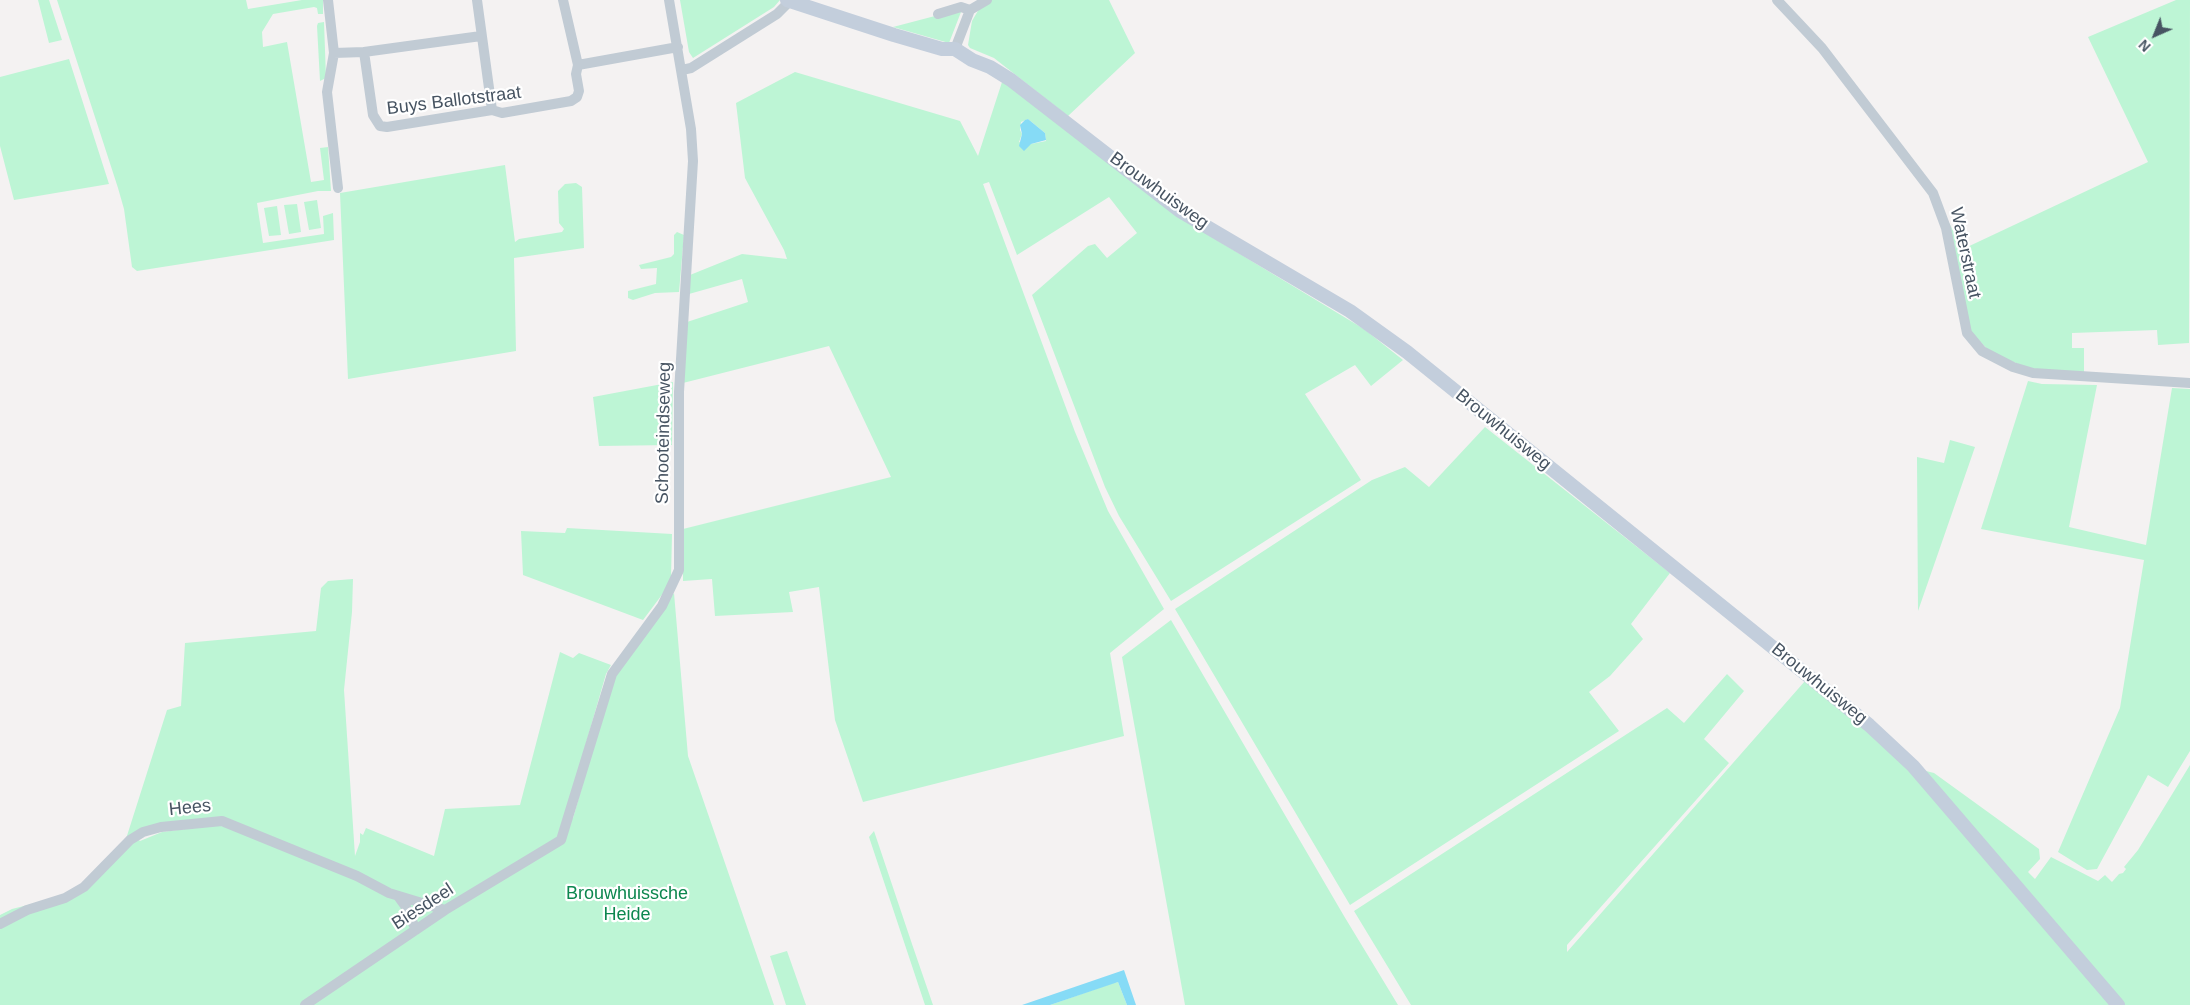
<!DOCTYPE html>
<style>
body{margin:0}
#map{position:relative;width:2190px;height:1005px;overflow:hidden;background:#f4f2f2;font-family:Helvetica,sans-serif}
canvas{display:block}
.north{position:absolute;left:2130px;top:10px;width:50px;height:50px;-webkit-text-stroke:4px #fff;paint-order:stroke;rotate:224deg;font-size:14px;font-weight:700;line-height:20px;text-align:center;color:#475462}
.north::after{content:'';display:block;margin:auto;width:18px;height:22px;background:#475462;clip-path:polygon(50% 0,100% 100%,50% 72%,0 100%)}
</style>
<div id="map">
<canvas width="2190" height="1005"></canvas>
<div class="north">N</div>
</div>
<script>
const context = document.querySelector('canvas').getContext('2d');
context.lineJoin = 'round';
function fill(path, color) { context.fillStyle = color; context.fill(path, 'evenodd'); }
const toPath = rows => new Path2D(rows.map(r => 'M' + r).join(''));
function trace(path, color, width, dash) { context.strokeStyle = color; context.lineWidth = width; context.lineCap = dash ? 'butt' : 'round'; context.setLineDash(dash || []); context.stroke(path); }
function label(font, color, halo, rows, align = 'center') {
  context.font = font + ' Helvetica,sans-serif'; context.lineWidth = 4.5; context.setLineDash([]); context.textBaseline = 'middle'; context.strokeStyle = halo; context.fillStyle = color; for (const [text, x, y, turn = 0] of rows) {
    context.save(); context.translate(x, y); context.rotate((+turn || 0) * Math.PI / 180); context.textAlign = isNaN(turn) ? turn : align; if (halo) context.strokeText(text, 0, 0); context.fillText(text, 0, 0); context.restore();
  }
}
fill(toPath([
 [38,0,49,0,62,40,49,43],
 [57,0,246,0,248,9,302,0,323,0,323,14,318,14,317,8,314,7,273,14,262,32,263,47,287,42,311,182,324,180,320,148,328,147,331,191,318,191,257,203,263,243,324,234,323,216,333,213,334,240,137,271,132,267,124,209,118,188],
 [680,0,780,0,774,7,693,58,689,52],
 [990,0,1109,0,1135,53,1068,116,994,58,970,48,968,45,972,21,979,9],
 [2176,0,2190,0,2189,343,2158,345,2157,330,2072,333,2072,348,2084,348,2084,376,2043,374,1991,353,1970,331,1948,221,1963,249,2148,162,2088,37],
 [954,11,961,12,949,43,893,27],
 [324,22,326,78,320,81,317,26,318,23],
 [69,59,109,184,14,200,0,146,0,77],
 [795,72,960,121,978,156,1003,79,1182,219,1364,329,1403,360,1371,386,1355,365,1305,394,1361,480,1171,601,1119,516,1105,487,1032,295,1088,246,1095,244,1107,258,1137,233,1109,197,1017,255,989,182,983,184,1075,432,1108,511,1164,609,1110,653,1124,736,863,802,835,720,819,587,789,592,793,612,715,616,712,579,683,581,683,529,891,477,829,346,683,383,687,322,748,302,742,279,689,294,690,275,742,254,787,259,784,250,745,178,736,103],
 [1028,119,1045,133,1046,141,1031,144,1019,142,1022,134,1020,130,1021,122],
 [505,165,515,242,519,239,562,232,564,229,559,223,558,191,565,184,576,183,582,187,584,248,514,258,516,351,348,379,340,193],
 [317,200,321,228,309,230,304,202],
 [297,204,301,232,289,234,284,205],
 [277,206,281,235,269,236,264,208],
 [677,232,684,235,679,292,655,293,633,300,628,298,628,291,656,284,657,268,641,269,639,265,671,257,674,254,674,235],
 [2028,381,2042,384,2097,385,2069,527,2146,545,2172,388,2190,389,2190,751,2168,787,2148,775,2097,869,2087,870,2058,852,2120,708,2144,560,1981,529],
 [673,382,672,445,599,446,593,397],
 [1485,427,1670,573,1631,624,1643,639,1610,676,1589,692,1619,731,1350,905,1175,609,1372,480,1405,467,1429,487],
 [1950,440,1975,447,1918,611,1917,459,1917,457,1944,463],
 [567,528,672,534,671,578,667,588,643,620,523,575,521,531,565,533],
 [353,579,352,612,344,690,355,856,360,842,360,833,363,835,366,828,434,856,445,809,520,805,560,652,573,658,579,653,611,665,606,674,563,823,573,818,613,680,633,648,674,593,688,756,774,1005,0,1005,0,915,12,909,75,893,125,842,167,710,181,706,185,643,316,631,321,588,328,581],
 [223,818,233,821,339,866,308,855,302,856,231,828,216,825,162,832,140,841,135,836,145,830,176,822],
 [1171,620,1344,916,1398,1005,1185,1005,1122,657],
 [1727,674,1744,691,1704,739,1729,763,1567,945,1567,952,1805,681,1926,771,1934,773,2039,849,2040,859,2028,872,2035,879,2051,857,2098,881,2105,875,2112,882,2119,874,2123,873,2126,869,2124,867,2138,850,2190,765,2190,1005,1411,1005,1354,911,1667,708,1684,723],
 [874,831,912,944,933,1005,925,1005,869,837],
 [787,951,806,1005,786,1005,770,956],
 [1118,982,1127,1005,1050,1005,1113,983]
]), '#bdf5d5');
fill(toPath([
 [1028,119,1045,133,1046,140,1031,144,1024,151,1019,146,1022,134,1020,125,1025,120],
 [1124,970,1136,1005,1127,1005,1118,982,1050,1005,1022,1005]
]), '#86dbf6');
trace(toPath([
 [328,0,334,53,327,92,338,188],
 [477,0,492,110],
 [1777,0,1822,48,1933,193,1946,228,1967,333,1982,351,2013,367,2033,373,2190,383],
 [938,14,961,7,970,10],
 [955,49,970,10,987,0],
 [364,52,373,115,380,126,387,127,492,110,502,113,571,101,577,97,579,91,576,74,578,65,563,0],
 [334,53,364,52,481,36],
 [578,65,678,47],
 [682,70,691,68,777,14,789,2],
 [398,896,406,907,416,930],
 [0,924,27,910,65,898,84,887,130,840,143,832,161,827,222,821,357,876,389,893,445,910],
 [305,1005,445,910,561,840,612,674,662,606,679,570,679,392,693,161,691,129,669,0]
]), '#c1cbd4', 10);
trace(toPath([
 [787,0,894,35,942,49,955,49,972,60,990,67,1011,80,1180,211,1350,311,1407,352,1869,725,1913,766,2118,1005]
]), '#c3cedc', 14);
label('18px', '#475462', '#fff', [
 ["Buys Ballotstraat",454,101,-7],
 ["Brouwhuisweg",1159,191,36],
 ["Waterstraat",1965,253,78],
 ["Brouwhuisweg",1503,430,39],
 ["Schooteindseweg",664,433,-89],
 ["Brouwhuisweg",1819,684,39],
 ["Hees",190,808,-6],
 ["Biesdeel",423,907,-33]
]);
label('18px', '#0d874f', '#fff', [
 ["Brouwhuissche",627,894],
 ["Heide",627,915]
]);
</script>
